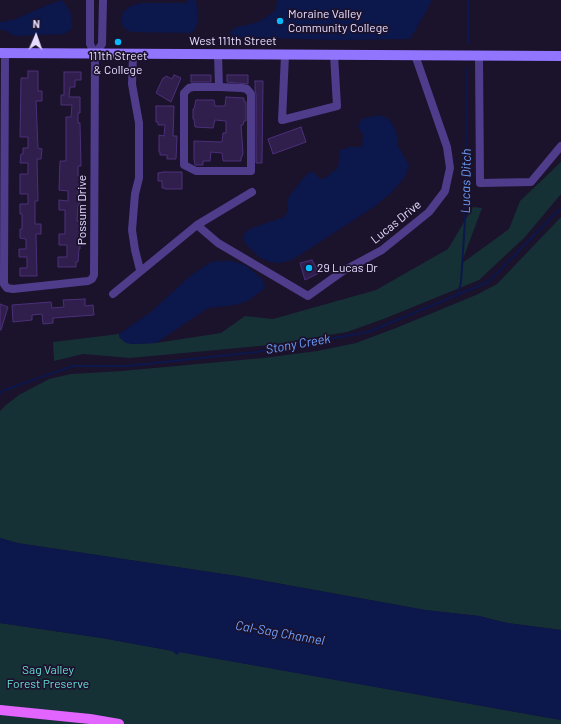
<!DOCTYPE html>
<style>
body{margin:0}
#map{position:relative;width:561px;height:724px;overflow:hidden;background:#1b122c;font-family:Barlow,sans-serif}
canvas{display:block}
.north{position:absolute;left:16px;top:16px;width:40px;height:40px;-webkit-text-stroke:3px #1b122c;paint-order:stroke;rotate:2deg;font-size:11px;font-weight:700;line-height:16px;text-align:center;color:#e7ddff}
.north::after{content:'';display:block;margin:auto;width:14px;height:18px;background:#e7ddff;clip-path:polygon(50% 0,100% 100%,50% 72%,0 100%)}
</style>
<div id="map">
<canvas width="561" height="724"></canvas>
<div class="north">N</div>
</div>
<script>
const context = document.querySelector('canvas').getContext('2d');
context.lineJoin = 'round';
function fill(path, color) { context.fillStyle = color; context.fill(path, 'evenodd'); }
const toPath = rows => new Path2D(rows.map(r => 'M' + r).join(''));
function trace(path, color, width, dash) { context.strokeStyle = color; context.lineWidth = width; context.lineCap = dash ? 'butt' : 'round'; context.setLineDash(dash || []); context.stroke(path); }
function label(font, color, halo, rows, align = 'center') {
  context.font = font + ' Barlow,sans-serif'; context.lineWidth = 3.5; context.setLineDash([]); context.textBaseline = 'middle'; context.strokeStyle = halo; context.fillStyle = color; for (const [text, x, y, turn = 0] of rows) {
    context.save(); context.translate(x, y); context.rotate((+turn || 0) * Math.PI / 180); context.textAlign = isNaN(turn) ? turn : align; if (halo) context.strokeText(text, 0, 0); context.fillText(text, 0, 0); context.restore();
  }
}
fill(toPath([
 [561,162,561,194,525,237,479,280,386,318,347,332,270,345,130,358,83,354,54,361,53,342,119,334,120,338,132,344,156,343,221,333,245,316,273,319,376,290,448,249,473,207,482,208,461,264,509,229,520,201],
 [561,217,561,630,507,623,479,616,425,610,243,577,17,543,0,538,0,411,6,405,19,395,49,379,71,374,122,371,263,358,317,351,356,343,396,328,447,307,476,295,497,284],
 [0,623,102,638,561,720,561,724,0,724]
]), '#153136');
fill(toPath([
 [62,0,70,11,72,21,72,29,64,34,15,36,4,30,0,30,0,22,13,20,50,4],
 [188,0,196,0,198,21,195,30,190,33,133,32,128,31,122,25,121,21,123,12,129,7,134,5,141,3,186,3],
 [278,0,432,0,415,31,409,39,335,40,235,37,230,33,234,28,259,22,275,11],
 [379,115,389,119,394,126,397,136,398,146,409,165,405,177,390,194,374,207,292,260,279,263,269,262,259,257,245,243,243,237,245,233,249,229,284,217,288,211,287,201,290,195,306,175,312,171,320,179,327,177,332,172,338,168,340,150,350,147,361,147,363,144,362,140,364,138,364,136,361,132,358,126,360,122,362,119],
 [219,261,233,261,247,266,263,280,265,288,249,300,236,305,208,308,156,343,132,344,126,343,120,338,119,334,151,312,189,277,203,267,211,262],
 [0,538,17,543,243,577,425,610,479,616,507,623,561,630,561,720,201,656,180,652,177,655,172,651,102,638,0,623]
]), '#0c174b');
trace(toPath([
 [468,43,468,0],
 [458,294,461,282,466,205,467,68],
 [0,394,2,391,73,366,127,366,256,352,368,332,488,282,561,208]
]), '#0c174b', 2);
const building = toPath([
 [28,71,38,71,38,91,42,91,42,101,36,101,38,148,42,149,41,159,37,159,38,201,35,201,35,224,41,224,41,234,36,234,37,276,20,276,20,268,27,268,27,257,19,257,19,249,26,249,26,239,20,238,20,229,22,229,22,214,20,214,20,204,28,204,28,194,20,194,20,174,28,174,28,163,20,163,21,154,23,154,23,148,28,148,28,137,20,137,21,78,28,78,28,71],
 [64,72,81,72,81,80,75,80,75,87,70,87,69,97,80,97,80,113,78,113,78,123,80,123,81,166,78,166,78,176,80,176,80,185,78,185,78,196,80,196,80,205,78,205,77,221,80,221,80,249,79,249,78,262,76,262,76,267,58,267,58,257,67,257,67,245,59,245,59,234,65,234,65,210,59,210,59,200,68,201,68,191,59,190,60,161,66,161,66,117,71,117,72,105,61,105,61,95,64,95,64,72],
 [174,75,181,78,171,102,156,93,163,78,164,78,166,76,172,79,174,75],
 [191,75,211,75,211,82,191,82,191,75],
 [227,75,248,75,248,84,227,82,227,75],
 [255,81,263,81,262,163,256,163,256,94,255,90,255,81],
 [226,97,244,98,244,102,246,102,246,121,244,121,243,125,241,125,243,153,242,157,241,157,241,161,223,161,222,153,211,152,210,161,203,161,203,165,195,165,194,159,194,141,222,142,223,133,226,133,226,121,215,120,213,128,195,127,194,119,193,119,193,109,194,109,196,100,214,100,215,106,225,106,226,97],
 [156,106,174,106,173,136,177,136,176,159,167,159,167,155,160,155,160,152,159,152,159,135,164,136,165,125,158,125,158,122,156,122,156,106],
 [301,127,306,142,273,154,268,139,301,127],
 [164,172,182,172,182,189,165,189,165,188,162,188,162,181,158,181,158,173,164,172],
 [312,260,319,273,305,280,300,263,312,260],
 [85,299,85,306,93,305,94,315,53,318,53,323,43,324,42,314,32,315,32,320,13,322,12,305,51,302,52,308,64,307,63,300,85,299],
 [0,304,8,307,1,330,0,330,0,304]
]);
fill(building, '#301e4d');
trace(building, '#4c3079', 1);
trace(toPath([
 [90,0,90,44,95,54],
 [5,53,4,276,4,284,7,288,13,289,88,281,92,279,94,275,95,54],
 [95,54,102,44,103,0],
 [133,54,132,84,139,123,139,178,135,194,132,230,135,250,140,270],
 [218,54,219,87,193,87,189,88,184,93,184,165,196,171,251,171,251,94,247,89,242,88,219,87],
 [285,55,282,120,337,106,334,55],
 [479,56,480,183,531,182,561,146],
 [197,225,218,243,308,296,343,271,382,250,429,212,445,191,450,168,447,147,415,55],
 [113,294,197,225,252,192]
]), '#4f3d8b', 8);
trace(toPath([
 [0,53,561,56]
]), '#9275fe', 10);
trace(toPath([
 [0,710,90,719,119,724]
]), '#e165fe', 10);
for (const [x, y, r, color] of [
 [280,21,4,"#0ab8fd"],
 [118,42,4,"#0ab8fd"],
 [309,268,4,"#0ab8fd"]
]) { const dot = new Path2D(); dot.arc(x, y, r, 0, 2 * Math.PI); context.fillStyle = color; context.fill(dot); trace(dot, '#1b122c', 1.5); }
label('12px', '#e7ddff', '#1b122c', [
 ["Moraine Valley",288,14],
 ["Community College",288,28],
 ["111th Street",118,56,"center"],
 ["& College",118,70,"center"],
 ["29 Lucas Dr",317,268]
], 'left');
label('12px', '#e7ddff', '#1b122c', [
 ["West 111th Street",233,41],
 ["Possum Drive",82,210,-90],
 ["Lucas Drive",396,222,-39]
]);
label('12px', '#67e1d9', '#1b122c', [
 ["Sag Valley",48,670],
 ["Forest Preserve",48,684]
]);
label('italic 13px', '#6c9ffe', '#1b122c', [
 ["Lucas Ditch",466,181,-89],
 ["Stony Creek",298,344,-10],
 ["Cal-Sag Channel",280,633,10]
]);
</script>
